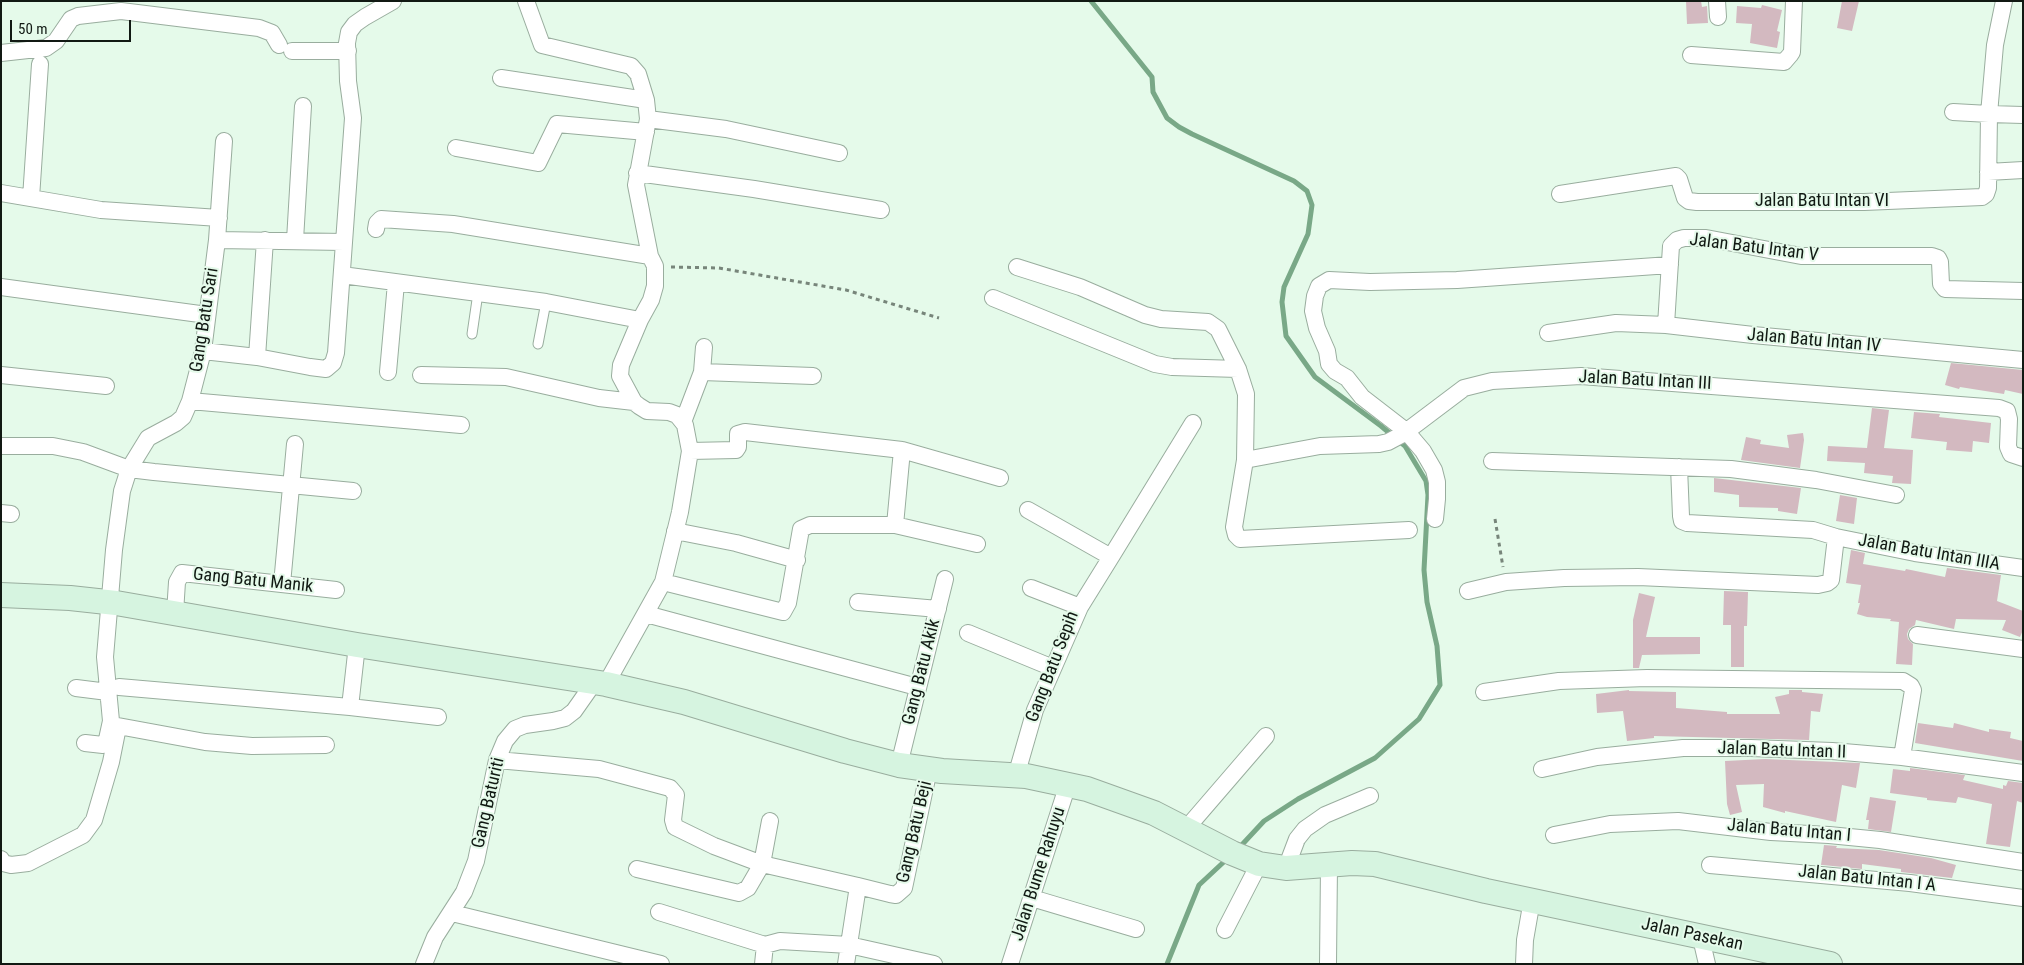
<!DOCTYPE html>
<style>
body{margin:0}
#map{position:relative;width:2024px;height:965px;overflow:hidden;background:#e5faea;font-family:"Roboto Condensed",sans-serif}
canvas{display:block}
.frame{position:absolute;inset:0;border:2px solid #111913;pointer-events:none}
.scale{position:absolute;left:10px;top:20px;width:121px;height:22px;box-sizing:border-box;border:2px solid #111913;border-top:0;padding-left:6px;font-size:15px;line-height:18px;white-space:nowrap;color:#111913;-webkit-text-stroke:4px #e5faea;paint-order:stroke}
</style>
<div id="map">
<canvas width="2024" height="965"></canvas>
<div class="frame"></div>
<div class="scale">50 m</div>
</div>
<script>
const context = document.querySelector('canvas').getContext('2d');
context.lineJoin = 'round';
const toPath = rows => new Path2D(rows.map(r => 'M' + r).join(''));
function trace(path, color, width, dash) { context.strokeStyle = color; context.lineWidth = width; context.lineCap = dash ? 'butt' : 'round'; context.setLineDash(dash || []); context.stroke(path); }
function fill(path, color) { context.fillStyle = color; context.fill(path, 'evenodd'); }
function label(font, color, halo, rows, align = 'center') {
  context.font = font + ' "Roboto Condensed",sans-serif'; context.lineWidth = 4; context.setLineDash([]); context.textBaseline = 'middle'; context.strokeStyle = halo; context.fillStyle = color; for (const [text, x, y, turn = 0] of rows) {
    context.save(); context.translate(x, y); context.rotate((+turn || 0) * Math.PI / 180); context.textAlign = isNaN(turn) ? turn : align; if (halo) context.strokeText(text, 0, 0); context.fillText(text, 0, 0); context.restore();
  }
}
trace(toPath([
 [1091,1,1152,77,1153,92,1167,118,1179,127,1192,134,1294,181,1307,191,1312,205,1308,234,1284,287,1282,302,1286,336,1315,377,1381,426,1405,446,1426,481,1428,495,1424,570,1427,602,1437,646,1440,685,1419,719,1375,758,1298,799,1264,821,1238,849],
 [1167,964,1199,885,1228,858]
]), '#79a887', 5);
fill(toPath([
 [1686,1,1701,1,1702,7,1707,6,1708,23,1687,24],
 [1842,1,1859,1,1852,31,1837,28],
 [1762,5,1782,10,1777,31,1780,32,1777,48,1750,43,1752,24,1736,23,1737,6,1761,8],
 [1951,363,2023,370,2023,394,2005,390,2004,394,1960,387,1959,389,1945,385],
 [1872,408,1889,410,1884,448,1913,450,1911,484,1892,483,1893,476,1864,473,1865,463,1827,461,1828,446,1867,448],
 [1914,412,1940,414,1939,417,1991,423,1989,443,1973,441,1972,452,1946,450,1947,442,1911,438],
 [1803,433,1804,440,1800,468,1741,460,1746,437,1761,440,1760,444,1789,448,1787,435],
 [1714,478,1801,488,1797,514,1778,511,1778,508,1739,507,1739,495,1714,492],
 [1840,495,1857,498,1854,524,1836,521],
 [1851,550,1865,553,1863,564,1905,571,1906,569,1945,577,1947,568,2001,575,1997,601,2023,611,2023,630,2020,637,2002,630,2006,620,1956,619,1954,629,1916,620,1915,625,1909,629,1907,634,1908,639,1913,644,1912,665,1896,664,1899,622,1890,621,1891,619,1867,617,1857,614,1860,603,1858,603,1861,585,1846,583],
 [1724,591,1748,592,1747,626,1744,626,1744,667,1731,667,1731,625,1723,625],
 [1639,593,1655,597,1646,637,1700,637,1700,654,1642,655,1639,668,1633,668,1633,620],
 [1629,690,1629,691,1676,692,1676,708,1727,712,1727,714,1780,714,1775,697,1789,694,1789,690,1802,690,1802,692,1823,694,1820,712,1811,711,1809,740,1654,736,1654,738,1627,741,1623,711,1597,713,1596,694],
 [1918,723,1953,728,1954,723,1989,732,1989,729,2011,732,2010,738,2023,741,2023,761,1915,743],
 [1765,759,1860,763,1856,788,1842,785,1836,822,1785,811,1785,813,1763,807,1764,784,1736,785,1742,812,1730,815,1727,804,1725,761],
 [1910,768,1965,775,1963,780,2003,789,2003,785,2006,786,2008,781,2023,783,2023,803,2017,801,2010,847,1986,844,1992,804,1958,797,1956,803,1927,800,1927,798,1890,793,1893,769,1910,771],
 [1870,797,1896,801,1891,832,1868,829,1869,820,1866,820],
 [1824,845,1837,846,1836,848,1879,850,1931,858,1956,865,1952,878,1901,872,1901,869,1862,864,1862,869,1823,865,1821,865]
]), '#d3b9c0');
const lane = toPath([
 [472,334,478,293],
 [538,344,546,302]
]);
const street = toPath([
 [526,1,542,45,631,66,638,74,646,100,648,119,636,185,650,256,655,266,655,286,651,300,640,320,621,365,620,376,634,402,639,406,647,411,669,412,677,415,685,425,690,451,680,512,663,582,606,684],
 [1717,1,1718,17],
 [292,51,348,51],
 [1,53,46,48,56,41,71,19,78,16,121,11,259,28,272,33,279,45],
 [1691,55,1784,62,1790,55,1792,52,1794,1],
 [501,78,646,100],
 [1953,112,1989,114,1995,45,2004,1],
 [648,119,726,129,839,153],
 [456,148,538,163,557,124,646,132],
 [1988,172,2023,170],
 [637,173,754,189,881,210],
 [1,193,101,210,219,218],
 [1560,194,1676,176,1679,179,1685,198,1689,201,1697,202,1864,202,1982,197,1986,194,1988,188,1989,114,2023,115],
 [31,198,40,64],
 [376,229,377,223,381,219,453,224,650,256],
 [217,240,344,242],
 [295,240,303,106],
 [1017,267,1080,287,1145,315,1161,319,1208,322,1218,329,1238,369,1246,394,1245,460,1234,527,1236,535,1240,539,1409,530],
 [342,275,546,302,640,320],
 [1,287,207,315],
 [2023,291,1945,289,1941,284,1940,262,1938,258,1932,256,1801,256,1706,238,1684,238,1677,240,1671,246,1666,325,1753,335,2023,360],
 [993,298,1155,364,1172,367,1238,369],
 [1548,333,1616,323,1666,325],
 [203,351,257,357,310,367,326,369,333,363,336,353,353,118,348,81,347,43,349,32,355,24,365,17,393,1],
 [257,357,265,240],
 [388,372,396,283],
 [702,372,813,376],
 [1,375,106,386],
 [421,375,506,377,599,398,634,402],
 [190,401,461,425],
 [683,422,702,372,704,347],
 [1,446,53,446,83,452,129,469,154,472,353,491],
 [690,451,736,450,738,447,738,434,745,432,902,450],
 [1245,460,1320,446,1379,444,1388,442,1403,434,1464,388,1492,381,1581,376,1999,408,2007,411,2009,419,2008,447,2011,454,2023,458],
 [1492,461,1731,469,1816,480,1896,495],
 [1679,467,1681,516,1682,521,1687,523,1813,530,1836,537,1915,553,2023,568],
 [1028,510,1111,557,1080,607],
 [1,513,11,514],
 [1435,519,1437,499,1437,482,1434,470,1423,451,1406,431,1362,397,1347,378,1335,371,1329,364,1327,351,1317,328,1313,311,1315,296,1319,286,1329,280,1370,282,1457,280,1670,265],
 [895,525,977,544],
 [675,531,736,543,797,560],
 [1111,557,1193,423],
 [663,582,783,612,788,603,801,529,810,525,895,525,902,450,1000,478],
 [282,584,295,444],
 [1468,591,1506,582,1564,578,1638,577,1818,585,1827,583,1831,580,1836,537],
 [858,602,938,609],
 [175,613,177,582,182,573,336,590],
 [646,614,917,687],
 [968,633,1053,668],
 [1917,635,2023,649],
 [119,687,350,707,438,717],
 [76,688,108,692],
 [1484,692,1559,681,1647,678,1903,681,1911,686,1913,690,1902,757],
 [350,707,357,645],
 [118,726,205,742,252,746,326,745],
 [85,743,103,745,106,744,111,721,105,657,114,550,122,491,129,469,148,438,176,423,183,417,190,401,203,351,217,240,224,141],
 [497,760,599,769,670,788,676,795,673,820,675,827,714,846,762,864,770,821],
 [899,765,945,579],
 [1542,769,1597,757,1683,748,1751,748,1832,751,1902,757,2023,773],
 [1016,776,1035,710,1080,607,1031,588],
 [1185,830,1266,736],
 [1554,835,1610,824,1678,821,1771,832,1829,835,1880,840,2023,862],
 [1,859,3,863,11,865,28,863,83,835,94,820,111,762,117,732],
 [1710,865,1910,883,2023,898],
 [1286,868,1297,839,1305,829,1325,815,1370,796],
 [637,869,739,893,748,888,762,864,858,886],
 [1032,898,1136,929],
 [659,912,765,945,780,941,849,945,934,964],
 [452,913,661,964],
 [1225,930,1259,864],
 [1701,938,1707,964],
 [424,964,435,937,464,892,476,861,497,760,505,741,515,729,525,725,553,721,565,718,574,711,593,684],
 [763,964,765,945],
 [846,964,858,886,890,894,896,895,904,888,929,769],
 [1010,964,1068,784],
 [1328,964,1329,865],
 [1524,964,1525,940,1532,900]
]);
const secondary = toPath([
 [1,595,70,598,116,603,357,645,606,684,684,702,845,751,899,765,942,771,1026,776,1087,789,1154,813,1232,853,1259,864,1286,868,1352,863,1375,864,1486,891,1830,964]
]);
trace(lane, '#99ad9e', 11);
trace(street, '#99ad9e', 18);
trace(secondary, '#99ad9e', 26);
trace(toPath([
 [671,267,719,268,846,290,939,318],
 [1495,519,1503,567]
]), '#77857a', 3, [4, 4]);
trace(lane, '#fff', 9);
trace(street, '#fff', 16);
trace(secondary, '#d6f4e0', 24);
label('18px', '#111913', '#e5faea', [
 ["Jalan Batu Intan VI",1822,201],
 ["Jalan Batu Intan V",1754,248,7],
 ["Gang Batu Sari",205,320,-81],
 ["Jalan Batu Intan IV",1814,341,5],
 ["Jalan Batu Intan III",1645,381,3],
 ["Jalan Batu Intan IIIA",1929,553,10],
 ["Gang Batu Manik",253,581,6],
 ["Gang Batu Sepih",1053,667,-69],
 ["Gang Batu Akik",922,672,-76],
 ["Jalan Batu Intan II",1782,751,2],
 ["Gang Baturiti",489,803,-77],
 ["Jalan Batu Intan I",1789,831,5],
 ["Gang Batu Beji",915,832,-77],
 ["Jalan Bume Rahuyu",1039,874,-72],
 ["Jalan Batu Intan I A",1867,879,6],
 ["Jalan Pasekan",1692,935,12]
]);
</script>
